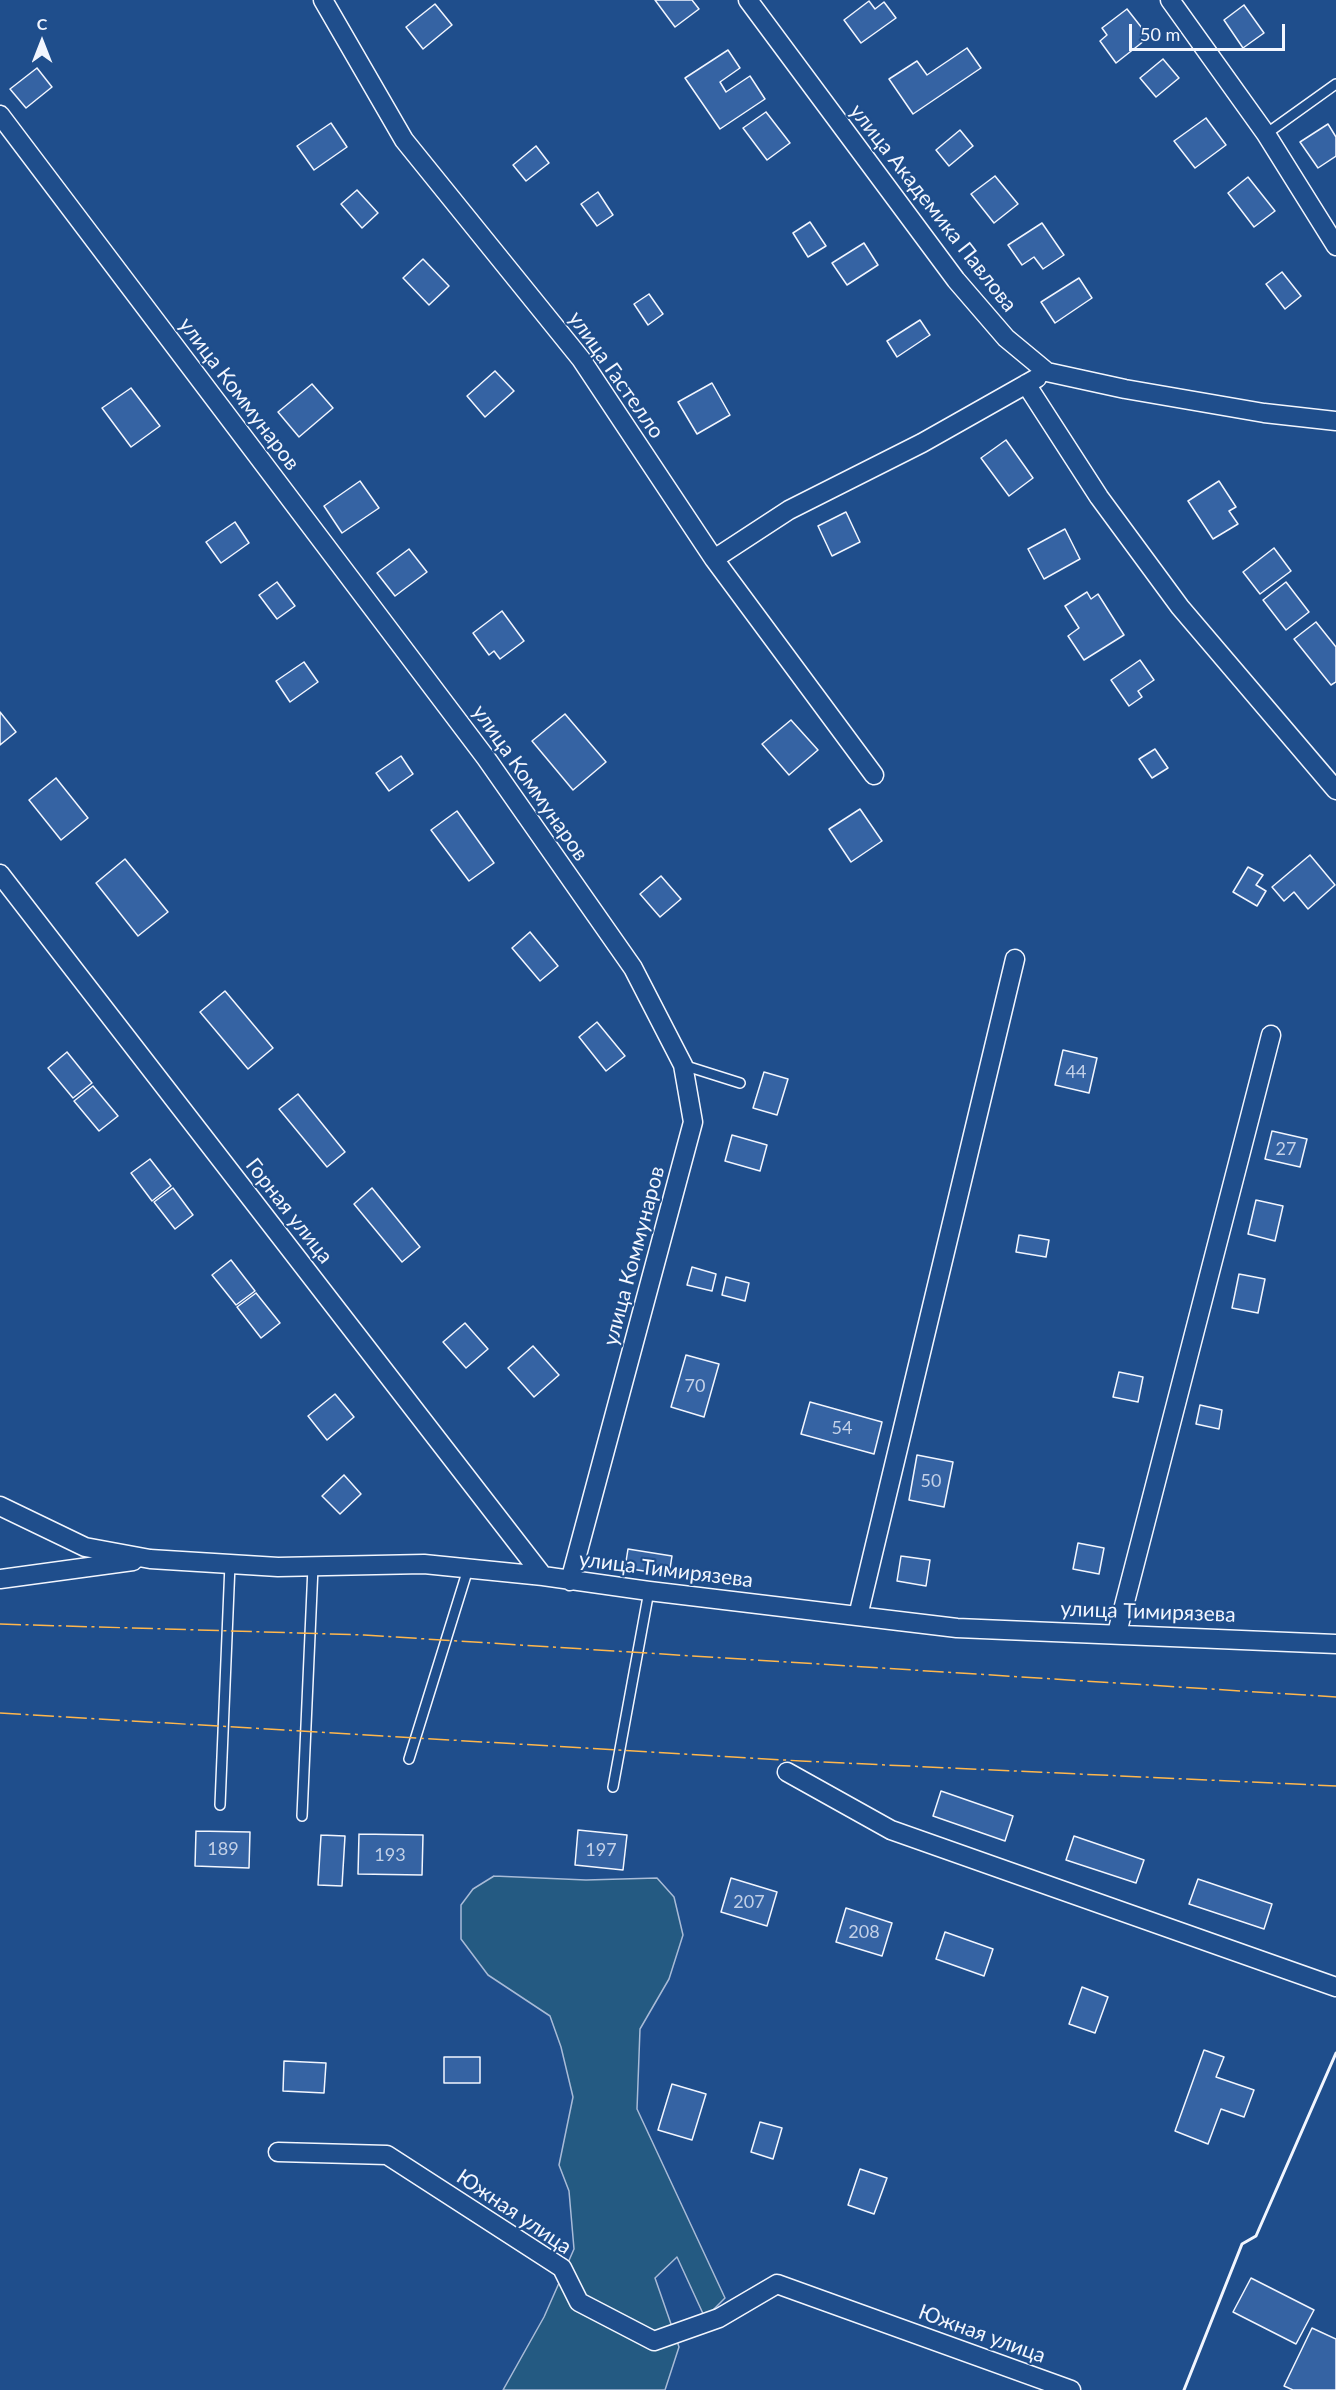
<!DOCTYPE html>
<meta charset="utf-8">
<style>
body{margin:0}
#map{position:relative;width:1336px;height:2390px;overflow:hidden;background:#1f4e8c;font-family:Lato,sans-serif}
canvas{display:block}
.north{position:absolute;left:12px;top:12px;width:60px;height:60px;-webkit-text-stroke:4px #1f4e8c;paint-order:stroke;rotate:0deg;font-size:16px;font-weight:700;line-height:24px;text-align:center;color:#f2f6ff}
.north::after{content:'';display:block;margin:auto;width:21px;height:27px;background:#f2f6ff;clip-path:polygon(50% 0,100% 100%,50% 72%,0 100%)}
.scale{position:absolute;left:1129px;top:24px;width:156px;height:27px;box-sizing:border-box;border:3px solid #f2f6ff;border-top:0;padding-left:8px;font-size:18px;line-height:21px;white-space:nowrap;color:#f2f6ff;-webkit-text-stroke:4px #1f4e8c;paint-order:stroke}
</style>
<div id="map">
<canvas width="1336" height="2390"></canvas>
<div class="north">С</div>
<div class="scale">50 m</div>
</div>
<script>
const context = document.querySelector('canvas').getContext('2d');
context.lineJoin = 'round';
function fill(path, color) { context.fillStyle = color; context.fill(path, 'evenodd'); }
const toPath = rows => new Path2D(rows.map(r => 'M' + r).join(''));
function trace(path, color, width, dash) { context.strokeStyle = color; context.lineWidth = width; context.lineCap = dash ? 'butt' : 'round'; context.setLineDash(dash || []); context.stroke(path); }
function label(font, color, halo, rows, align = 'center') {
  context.font = font + ' Lato,sans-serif'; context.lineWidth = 4.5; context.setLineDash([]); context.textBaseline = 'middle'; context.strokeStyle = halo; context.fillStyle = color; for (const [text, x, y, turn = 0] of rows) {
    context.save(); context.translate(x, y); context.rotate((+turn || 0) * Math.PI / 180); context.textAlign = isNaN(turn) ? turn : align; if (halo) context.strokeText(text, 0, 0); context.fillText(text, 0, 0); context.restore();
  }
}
const green = toPath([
 [494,1876,586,1880,657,1878,674,1897,683,1935,669,1979,640,2029,637,2109,725,2298,705,2318,677,2257,655,2278,679,2347,665,2390,503,2390,544,2317,574,2249,569,2191,559,2165,573,2097,561,2047,550,2016,488,1975,461,1939,461,1905,473,1889,494,1876]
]);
fill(green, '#245a82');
trace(green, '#a8bbd7', 1.5);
const building = toPath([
 [655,0,692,0,699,9,675,27,655,0],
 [869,1,875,9,884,2,896,18,861,43,844,20,869,1],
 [435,4,452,25,423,49,406,27,435,4],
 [1244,5,1264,33,1243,48,1224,20,1244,5],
 [1127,9,1149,37,1116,63,1100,41,1107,35,1102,28,1127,9],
 [967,48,981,68,913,114,889,79,917,61,927,75,967,48],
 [728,50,740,68,720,82,726,92,750,76,765,99,720,129,685,78,728,50],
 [1163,59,1179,78,1156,97,1140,78,1163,59],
 [37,68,52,87,26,108,10,89,37,68],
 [766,112,790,143,767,160,743,128,766,112],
 [1206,118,1226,145,1195,168,1174,141,1206,118],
 [331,123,347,147,314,170,297,146,331,123],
 [1328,124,1336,137,1336,156,1318,168,1300,142,1328,124],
 [960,130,973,146,949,166,936,150,960,130],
 [536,146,549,163,526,181,513,165,536,146],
 [995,176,1018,204,994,223,971,194,995,176],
 [1248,177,1275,211,1254,227,1228,193,1248,177],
 [357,190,378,213,362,228,341,204,357,190],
 [598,192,613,215,597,226,581,204,598,192],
 [810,222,826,246,808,257,793,233,810,222],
 [1042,223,1064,255,1043,269,1034,257,1022,265,1008,245,1042,223],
 [864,243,878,265,847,285,832,263,864,243],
 [423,259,449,286,429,305,403,278,423,259],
 [1282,272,1301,296,1285,309,1266,284,1282,272],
 [1079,278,1092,298,1055,323,1041,302,1079,278],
 [649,294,663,314,648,325,634,304,649,294],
 [920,320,930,335,897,357,887,341,920,320],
 [495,371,514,391,485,417,467,396,495,371],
 [712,383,730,415,697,434,678,402,712,383],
 [312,384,333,408,299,437,278,412,312,384],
 [131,388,160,426,131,447,102,408,131,388],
 [1006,440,1033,478,1009,496,981,458,1006,440],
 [360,481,379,508,342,533,324,506,360,481],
 [1219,481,1236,507,1229,511,1238,524,1213,539,1188,501,1219,481],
 [846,512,860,542,832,556,818,526,846,512],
 [235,522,249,543,221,563,206,542,235,522],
 [1065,529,1080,559,1044,579,1028,549,1065,529],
 [1274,548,1291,571,1260,594,1243,572,1274,548],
 [409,549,427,572,395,596,377,573,409,549],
 [277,582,295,606,277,619,259,595,277,582],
 [1286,582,1309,612,1286,630,1263,600,1286,582],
 [1087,592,1091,599,1098,594,1124,635,1084,660,1068,636,1079,628,1065,606,1087,592],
 [502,611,524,641,500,659,494,651,489,655,473,633,502,611],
 [1316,622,1336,647,1336,682,1331,685,1294,639,1316,622],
 [1140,660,1154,680,1138,691,1142,697,1129,706,1111,680,1140,660],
 [304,662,318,682,290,702,276,681,304,662],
 [0,712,16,732,0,745,0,712],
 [565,714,606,762,573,790,532,741,565,714],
 [791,720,818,750,789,775,762,744,791,720],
 [1155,749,1168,768,1152,778,1139,759,1155,749],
 [401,756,413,774,389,791,376,773,401,756],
 [56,778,88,818,61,840,29,800,56,778],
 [860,809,882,841,851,862,829,829,860,809],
 [457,811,494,863,469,881,431,830,457,811],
 [1310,855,1335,885,1308,909,1294,892,1284,901,1272,887,1310,855],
 [125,859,168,912,138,936,96,883,125,859],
 [1248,867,1263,875,1256,885,1266,891,1257,906,1233,892,1248,867],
 [661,876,681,899,660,917,640,894,661,876],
 [530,932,558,966,540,981,512,948,530,932],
 [225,991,273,1048,248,1069,200,1012,225,991],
 [597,1022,625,1056,606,1071,579,1037,597,1022],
 [1063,1050,1097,1058,1089,1093,1055,1085,1063,1050],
 [67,1052,92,1083,73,1098,48,1068,67,1052],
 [764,1072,788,1079,777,1115,753,1108,764,1072],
 [93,1086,118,1116,99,1131,74,1101,93,1086],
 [298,1094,345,1152,327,1167,279,1109,298,1094],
 [1272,1131,1307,1139,1300,1167,1265,1159,1272,1131],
 [732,1135,767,1145,760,1171,725,1161,732,1135],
 [150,1159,171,1186,152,1201,131,1173,150,1159],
 [173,1188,193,1215,175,1229,154,1202,173,1188],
 [372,1188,420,1247,402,1262,354,1204,372,1188],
 [1256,1200,1283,1206,1275,1241,1248,1234,1256,1200],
 [1019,1235,1049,1240,1046,1257,1016,1252,1019,1235],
 [231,1260,255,1291,236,1305,212,1275,231,1260],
 [692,1267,716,1274,712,1291,687,1285,692,1267],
 [1239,1274,1265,1279,1258,1313,1232,1308,1239,1274],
 [726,1277,749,1283,745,1301,722,1295,726,1277],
 [256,1293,280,1323,261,1338,237,1307,256,1293],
 [465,1323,488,1349,466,1368,443,1342,465,1323],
 [533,1346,559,1375,534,1397,508,1368,533,1346],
 [686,1355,719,1364,704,1417,671,1407,686,1355],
 [1119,1372,1143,1377,1138,1402,1113,1397,1119,1372],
 [335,1394,354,1417,327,1440,308,1416,335,1394],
 [810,1402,882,1422,874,1454,801,1434,810,1402],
 [1200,1405,1222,1410,1219,1429,1196,1424,1200,1405],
 [917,1455,953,1462,944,1507,909,1500,917,1455],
 [344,1475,361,1494,340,1514,322,1496,344,1475],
 [1078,1543,1104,1548,1099,1574,1073,1569,1078,1543],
 [628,1549,672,1556,669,1575,625,1568,628,1549],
 [901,1556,930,1560,926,1586,897,1581,901,1556],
 [941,1791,1013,1816,1005,1841,933,1816,941,1791],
 [578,1830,627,1835,623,1870,575,1865,578,1830],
 [196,1831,250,1832,249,1868,195,1866,196,1831],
 [359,1834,423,1835,422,1875,358,1874,359,1834],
 [321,1835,345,1836,342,1886,318,1885,321,1835],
 [1074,1836,1144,1860,1136,1883,1066,1860,1074,1836],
 [731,1878,777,1892,767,1926,721,1912,731,1878],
 [1198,1879,1272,1904,1264,1929,1189,1904,1198,1879],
 [846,1908,892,1923,882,1956,836,1942,846,1908],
 [945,1932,993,1949,984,1976,936,1959,945,1932],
 [1082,1987,1108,1997,1095,2033,1069,2024,1082,1987],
 [1204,2050,1224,2057,1216,2077,1254,2090,1244,2117,1221,2109,1208,2144,1175,2131,1204,2050],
 [444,2057,480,2057,480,2083,444,2083,444,2057],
 [284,2061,326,2063,324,2093,283,2091,284,2061],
 [672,2084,706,2094,692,2140,658,2130,672,2084],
 [760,2122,782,2128,773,2159,751,2152,760,2122],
 [860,2169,887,2178,874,2214,848,2205,860,2169],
 [1251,2278,1314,2310,1296,2344,1233,2312,1251,2278],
 [1312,2328,1336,2339,1336,2390,1293,2390,1284,2386,1312,2328]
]);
fill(building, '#3563a3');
trace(building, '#f2f6ff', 1.5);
const lane = toPath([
 [1266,134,1336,84],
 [683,1065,740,1083],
 [409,1759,468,1569],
 [613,1787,649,1591],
 [220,1805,230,1564],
 [302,1816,313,1567]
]);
const street = toPath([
 [323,0,404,140,581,359,714,559,874,775],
 [748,0,956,280,1006,338,1047,372,1125,389,1264,413,1336,421],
 [1170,0,1266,134,1336,246],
 [0,115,486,758,633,968,683,1065,693,1122,570,1581],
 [1026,384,1099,497,1180,607,1336,790],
 [714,559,789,510,922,443,1037,378],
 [0,874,543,1576],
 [0,1506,85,1547,150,1559,278,1567,424,1564,543,1576,649,1591,957,1628,1336,1644],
 [0,1579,133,1561],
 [858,1616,1015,959],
 [1117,1633,1271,1035],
 [787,1772,891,1830,1336,1987],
 [278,2152,387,2155,562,2268,579,2302,654,2341,719,2318,777,2284,1071,2390]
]);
trace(lane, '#f2f6ff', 12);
trace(street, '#f2f6ff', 21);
trace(lane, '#1f4e8c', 9);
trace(street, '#1f4e8c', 18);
trace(toPath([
 [1184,2390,1242,2244,1256,2236,1336,2053]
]), '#f2f6ff', 3);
trace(toPath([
 [0,1624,364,1635,1336,1697],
 [0,1713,801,1761,1336,1786]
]), '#ffb74d', 1.5, [21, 4.5, 3, 4.5]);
label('18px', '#c3d1e8', null, [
 ["44",1076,1072],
 ["27",1286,1149],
 ["70",695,1386],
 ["54",842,1428],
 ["50",931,1481],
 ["189",223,1849],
 ["197",601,1850],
 ["193",390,1855],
 ["207",749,1902],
 ["208",864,1932]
]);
label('21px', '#f2f6ff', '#1f4e8c', [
 ["улица Академика Павлова",933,208,52],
 ["улица Гастелло",616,375,55],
 ["улица Коммунаров",239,394,53],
 ["улица Коммунаров",530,783,55],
 ["Горная улица",289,1211,52],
 ["улица Коммунаров",634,1256,-75],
 ["улица Тимирязева",666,1570,7],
 ["улица Тимирязева",1148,1612,2],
 ["Южная улица",514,2212,34],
 ["Южная улица",982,2334,20]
]);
</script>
